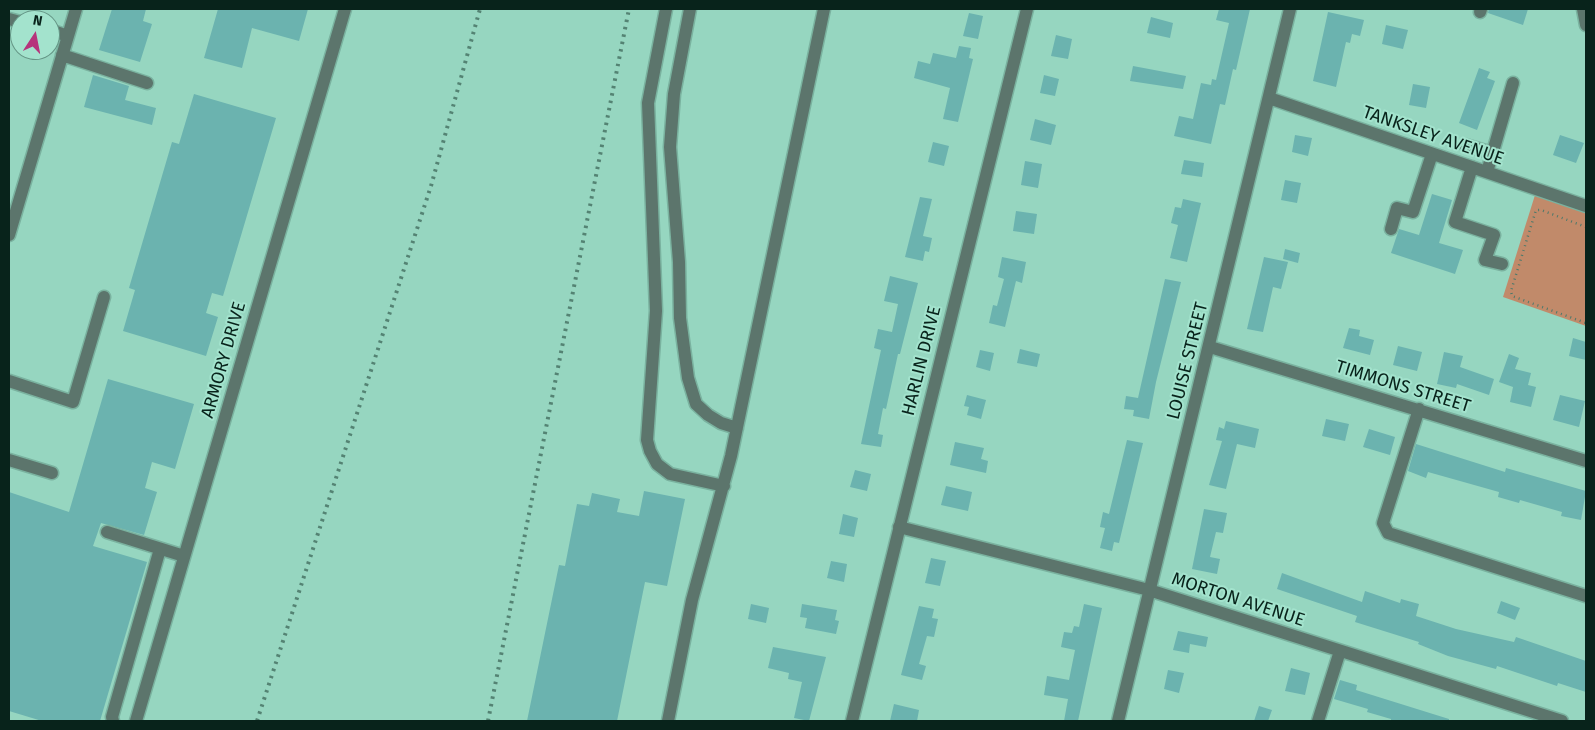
<!DOCTYPE html>
<style>
body{margin:0}
#map{position:relative;width:1595px;height:730px;overflow:hidden;background:#96d6c0;font-family:"Fira Sans",sans-serif}
canvas{display:block}
.frame{position:absolute;inset:0;border:10px solid #08231b;pointer-events:none}
.north{position:absolute;left:10px;top:10px;width:50px;height:50px;box-sizing:border-box;background:#a3e3cd;border:1px solid #659686;border-radius:50%;rotate:11deg;font-size:14px;font-weight:700;line-height:20px;text-align:center;color:#08231b}
.north::after{content:'';display:block;margin:auto;width:18px;height:22px;background:#b6337b;clip-path:polygon(50% 0,100% 100%,50% 72%,0 100%)}
</style>
<div id="map">
<canvas width="1595" height="730"></canvas>
<div class="frame"></div>
<div class="north">N</div>
</div>
<script>
const context = document.querySelector('canvas').getContext('2d');
context.lineJoin = 'round';
function fill(path, color) { context.fillStyle = color; context.fill(path, 'evenodd'); }
const toPath = rows => new Path2D(rows.map(r => 'M' + r).join(''));
function trace(path, color, width, dash) { context.strokeStyle = color; context.lineWidth = width; context.lineCap = dash ? 'butt' : 'round'; context.setLineDash(dash || []); context.stroke(path); }
function label(font, color, halo, rows, align = 'center') {
  context.font = font + ' "Fira Sans",sans-serif'; context.lineWidth = 4; context.setLineDash([]); context.textBaseline = 'middle'; context.strokeStyle = halo; context.fillStyle = color; for (const [text, x, y, turn = 0] of rows) {
    context.save(); context.translate(x, y); context.rotate((+turn || 0) * Math.PI / 180); context.textAlign = isNaN(turn) ? turn : align; if (halo) context.strokeText(text, 0, 0); context.fillText(text, 0, 0); context.restore();
  }
}
fill(toPath([
 [1535,195,1586,213,1586,326,1503,297]
]), '#c18a6a');
fill(toPath([
 [112,9,146,9,143,21,152,24,140,62,99,50],
 [218,9,308,9,299,41,252,28,242,68,204,58],
 [1219,9,1250,9,1236,70,1233,69,1225,105,1220,104,1211,144,1174,136,1179,116,1193,119,1201,83,1211,85,1212,79,1216,80,1229,23,1216,20],
 [1489,9,1528,9,1523,25,1488,13],
 [1328,12,1364,20,1360,36,1352,34,1350,43,1346,42,1336,87,1313,81],
 [969,13,983,16,978,39,963,36],
 [1151,17,1173,23,1170,38,1147,33],
 [1386,25,1408,30,1403,49,1382,44],
 [1056,35,1072,39,1068,59,1051,56],
 [959,46,971,48,969,58,973,59,958,122,943,119,950,88,914,78,918,61,930,64,933,53,956,58],
 [1133,66,1186,76,1183,89,1130,81],
 [1479,68,1490,72,1487,78,1495,81,1477,130,1459,123],
 [93,75,129,86,125,100,156,108,152,125,84,107],
 [1044,75,1059,79,1055,96,1040,93],
 [1413,84,1430,87,1426,108,1409,105],
 [194,94,276,118,223,296,212,293,206,313,218,317,206,356,123,331,135,290,129,288,172,142,179,144],
 [1035,119,1056,125,1051,145,1030,140],
 [1295,135,1312,138,1308,156,1292,152],
 [1560,135,1584,143,1576,163,1553,155],
 [933,142,949,146,944,166,928,162],
 [1184,160,1204,163,1202,177,1181,174],
 [1025,161,1042,164,1038,188,1021,185],
 [1285,180,1301,183,1297,203,1281,200],
 [1432,194,1452,200,1439,243,1463,250,1455,274,1391,253,1399,229,1419,235],
 [920,197,932,199,923,236,932,238,929,252,925,251,923,261,905,257],
 [1183,199,1201,203,1187,262,1170,258,1178,225,1171,223,1175,207,1181,208],
 [1016,211,1037,214,1034,234,1013,231],
 [1285,249,1300,253,1298,263,1283,259],
 [1002,257,1026,262,1022,283,1016,281,1005,327,989,323,993,305,997,306,1004,279,998,277],
 [1264,257,1288,262,1281,289,1273,287,1263,332,1247,329],
 [890,276,918,283,900,354,898,354,886,409,883,408,878,434,883,435,881,447,861,444,881,350,874,348,878,329,892,332,898,304,884,301],
 [1165,279,1181,282,1156,382,1149,419,1133,416,1134,410,1124,409,1126,396,1138,398],
 [1349,328,1360,330,1359,336,1374,340,1370,355,1343,348],
 [1573,338,1586,342,1586,360,1569,356],
 [1398,346,1422,352,1417,371,1393,365],
 [1020,349,1040,354,1037,367,1017,363],
 [980,350,994,353,990,371,976,367],
 [1444,352,1463,356,1460,367,1494,379,1489,395,1457,384,1456,388,1437,384],
 [1509,354,1519,358,1515,369,1531,373,1528,385,1536,387,1531,407,1510,402,1513,387,1499,382],
 [108,379,194,404,175,469,152,462,145,488,157,492,144,535,101,523,93,546,147,562,100,721,42,721,9,711,9,492,69,512],
 [967,395,986,400,981,419,967,415,969,407,964,406],
 [1560,395,1585,401,1579,427,1553,420],
 [1326,419,1349,424,1345,441,1322,436],
 [1226,421,1259,429,1255,448,1237,444,1226,489,1209,485,1222,441,1216,440,1219,427,1224,429],
 [1369,429,1395,437,1390,455,1363,447],
 [1127,440,1143,443,1119,543,1114,542,1112,551,1100,548,1105,528,1100,527,1103,512,1109,514],
 [955,442,984,448,981,459,988,461,986,473,950,465],
 [1416,444,1505,472,1506,468,1586,491,1581,520,1561,516,1562,512,1520,500,1519,503,1498,497,1499,492,1460,481,1428,472,1426,478,1408,471],
 [855,470,871,474,867,491,850,487],
 [946,486,972,492,968,511,941,505],
 [644,491,685,499,667,586,645,582,617,721,527,721,559,565,565,566,577,504,589,506,592,493,620,499,617,512,639,516],
 [1204,509,1227,513,1223,533,1216,532,1210,557,1220,559,1217,574,1192,569],
 [843,514,858,518,854,537,839,534],
 [931,558,946,561,940,586,925,583],
 [831,561,847,564,844,582,827,578],
 [1282,573,1362,602,1365,591,1400,603,1401,599,1419,604,1416,616,1456,629,1514,642,1516,637,1586,661,1586,692,1558,683,1557,686,1497,666,1496,669,1448,656,1418,644,1419,642,1355,622,1357,616,1277,589],
 [1501,601,1520,608,1515,620,1497,613],
 [751,604,769,608,766,623,748,619],
 [802,604,837,610,835,620,839,621,836,634,805,628,807,618,800,617],
 [1084,604,1102,608,1078,721,1064,721,1068,699,1044,695,1047,676,1069,680,1075,650,1061,647,1064,632,1072,633,1074,626,1079,627],
 [919,606,934,609,932,618,938,619,934,637,927,636,919,664,926,666,922,680,901,675],
 [1178,631,1208,637,1206,647,1190,644,1189,653,1173,650],
 [773,647,826,657,809,721,794,718,802,682,788,679,789,673,768,668],
 [1291,668,1310,673,1305,695,1285,691],
 [1168,670,1184,673,1179,693,1164,689],
 [1340,680,1357,685,1356,690,1449,719,1449,721,1391,721,1391,719,1367,712,1368,709,1334,699],
 [894,704,919,710,917,721,890,721],
 [1259,706,1272,710,1268,721,1254,721]
]), '#6bb3af');
const minor = toPath([
 [666,9,648,103,656,311,647,440,650,451,657,464,670,474,724,486],
 [690,9,674,94,670,147,679,262,680,318,688,378,696,404,708,415,721,423,737,428],
 [1583,9,1586,25],
 [1480,12,1481,9],
 [9,19,20,22],
 [50,30,68,36],
 [62,55,147,83],
 [1269,98,1586,206],
 [1465,145,1492,153],
 [1472,167,1455,222,1494,235,1485,260,1502,264],
 [1487,172,1513,83],
 [1391,229,1397,208,1413,212,1432,154],
 [9,235,76,9],
 [1210,347,1586,461],
 [9,381,73,402,104,297],
 [1419,409,1383,523,1388,533,1586,596],
 [9,460,52,473],
 [899,527,1149,590,1562,721],
 [107,532,184,556],
 [113,721,112,717,160,549],
 [136,721,345,9],
 [668,721,692,600,731,456,824,9],
 [852,721,1027,9],
 [1118,721,1290,9],
 [1318,721,1340,651]
]);
trace(minor, '#7ab29f', 15);
trace(toPath([
 [1586,227,1541,210,1536,210,1511,291,1512,296,1586,323]
]), '#4c796b', 2.5, [1, 4]);
trace(minor, '#5c756c', 12);
trace(toPath([
 [257,721,431,186,480,9],
 [488,721,629,9]
]), '#548373', 4, [2.5, 5]);
label('18px', '#08231b', '#a3e3cd', [
 ["TANKSLEY AVENUE",1433,136,19],
 ["ARMORY DRIVE",224,360,-74],
 ["HARLIN DRIVE",922,361,-76],
 ["LOUISE STREET",1188,361,-76],
 ["TIMMONS STREET",1403,387,17],
 ["MORTON AVENUE",1238,600,18]
]);
</script>
